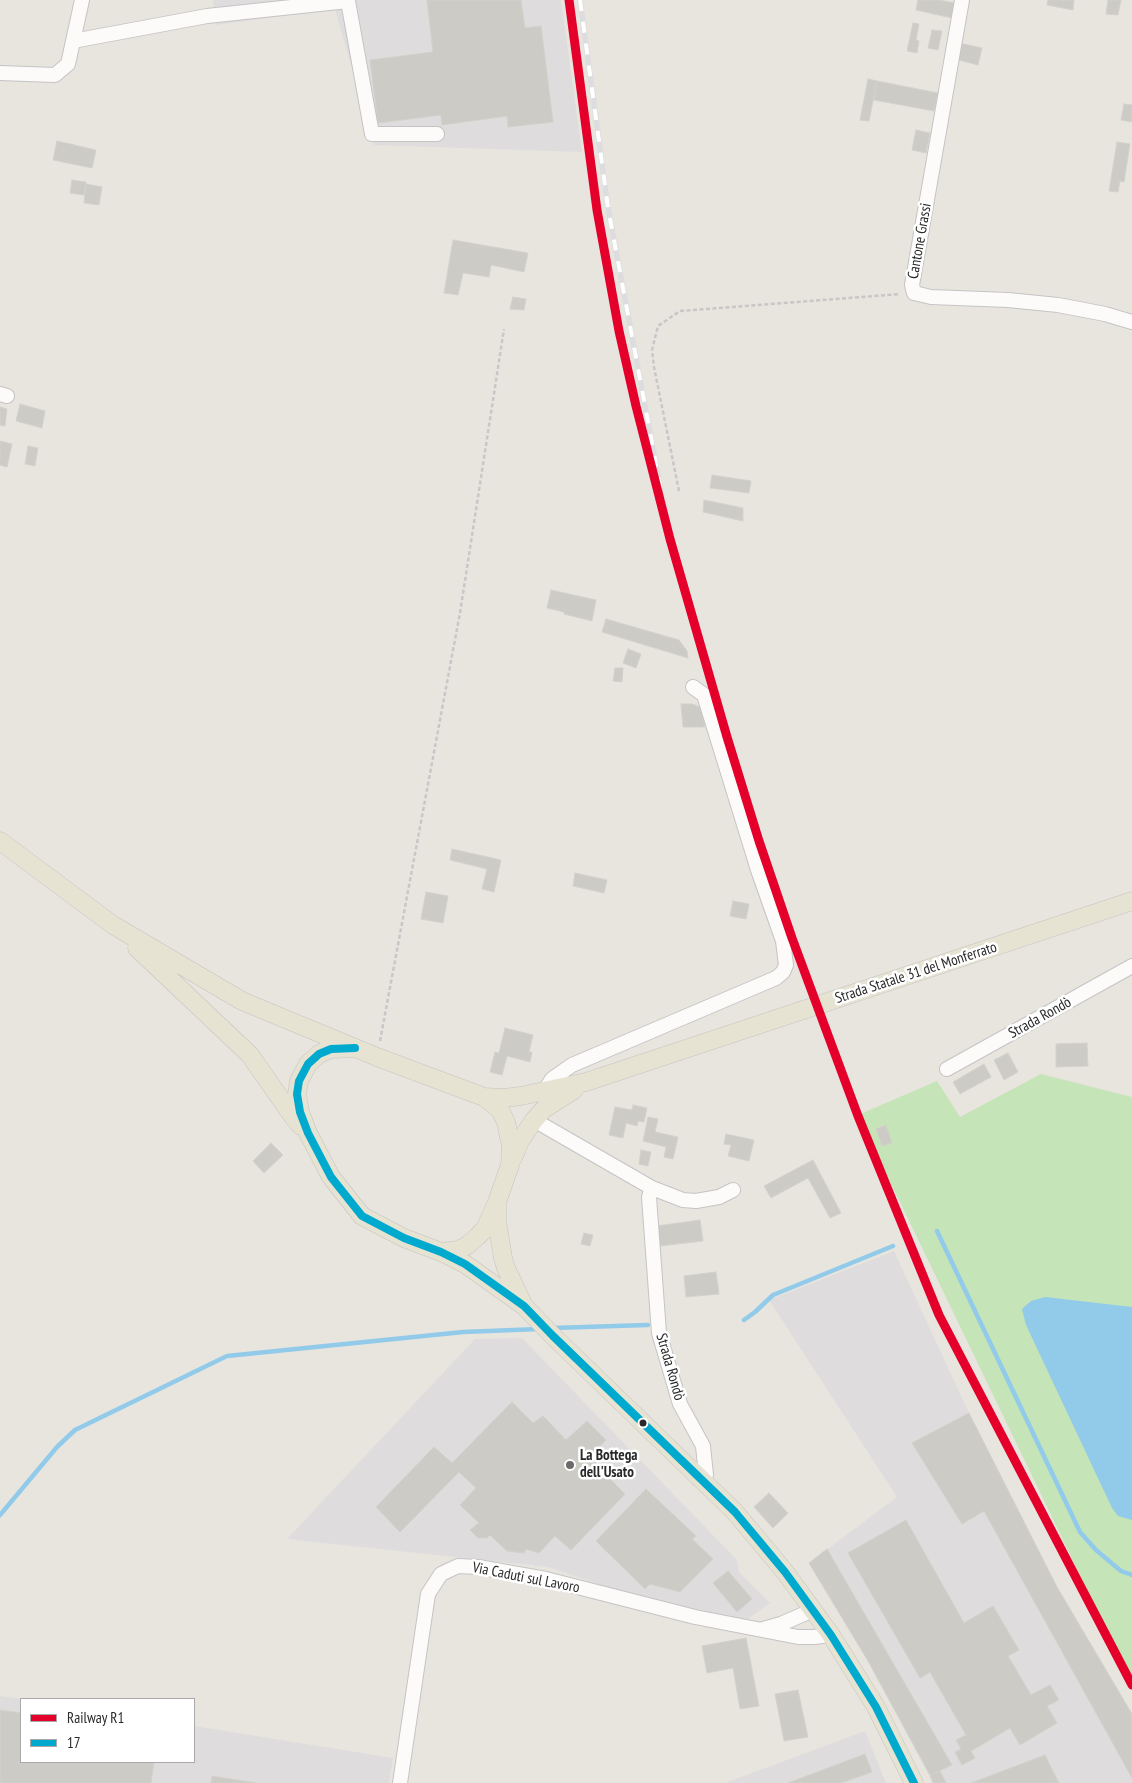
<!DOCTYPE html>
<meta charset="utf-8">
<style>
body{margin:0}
#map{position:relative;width:1132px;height:1783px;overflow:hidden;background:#e8e5df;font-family:"PT Sans Narrow",sans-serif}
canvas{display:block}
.legend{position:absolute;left:20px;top:1698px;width:175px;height:65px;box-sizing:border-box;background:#fff;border:1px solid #a9a9a9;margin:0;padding:6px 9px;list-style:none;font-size:15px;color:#292929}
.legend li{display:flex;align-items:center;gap:10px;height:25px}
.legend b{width:25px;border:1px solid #a9a9a9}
</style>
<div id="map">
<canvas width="1132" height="1783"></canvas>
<ul class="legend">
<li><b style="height:6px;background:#e4002b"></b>Railway R1</li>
<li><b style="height:6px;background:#00a9ce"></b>17</li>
</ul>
</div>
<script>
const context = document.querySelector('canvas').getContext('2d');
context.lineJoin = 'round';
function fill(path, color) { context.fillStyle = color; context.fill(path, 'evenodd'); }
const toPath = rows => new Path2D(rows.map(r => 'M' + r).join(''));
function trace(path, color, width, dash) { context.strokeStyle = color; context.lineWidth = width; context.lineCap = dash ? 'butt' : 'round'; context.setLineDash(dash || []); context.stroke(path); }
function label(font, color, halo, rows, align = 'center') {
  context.font = font + ' "PT Sans Narrow",sans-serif'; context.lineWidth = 5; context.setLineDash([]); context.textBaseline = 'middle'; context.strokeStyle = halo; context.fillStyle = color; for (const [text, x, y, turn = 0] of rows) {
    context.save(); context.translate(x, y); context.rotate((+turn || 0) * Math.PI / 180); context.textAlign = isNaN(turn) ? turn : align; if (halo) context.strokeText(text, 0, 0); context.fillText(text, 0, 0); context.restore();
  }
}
fill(toPath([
 [213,0,561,0,582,152,374,145,335,9,216,25],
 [894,1251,969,1413,1057,1587,1132,1714,1132,1783,933,1783,868,1661,809,1563,897,1497,769,1300],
 [522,1338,737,1560,739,1572,770,1603,745,1621,695,1617,548,1567,287,1539,475,1339],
 [0,1696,23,1699,21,1699,21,1762,194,1762,194,1726,393,1758,389,1783,0,1783],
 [865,1731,886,1783,725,1783]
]), '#dfdcde');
fill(toPath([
 [1041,1074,1132,1097,1132,1683,858,1115,937,1081,960,1117]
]), '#c5e4b7');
fill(toPath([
 [1045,1297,1132,1307,1132,1520,1118,1516,1112,1508,1026,1325,1022,1309,1031,1301]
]), '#92caea');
trace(toPath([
 [937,1231,1080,1532,1096,1550,1121,1571,1132,1575],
 [744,1320,755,1312,773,1295,893,1246],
 [552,1328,648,1325],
 [0,1515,57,1447,75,1430,227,1356,463,1332,539,1329]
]), '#92caea', 4.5);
const building = toPath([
 [427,0,521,0,525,28,541,26,553,122,508,127,507,116,442,125,441,115,378,123,370,60,433,52,427,0],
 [918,0,939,0,955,3,952,18,916,10,918,0],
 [1048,0,1074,0,1073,10,1047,5,1048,0],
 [1108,0,1121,0,1118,15,1106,14,1108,0],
 [913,23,919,24,916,40,919,41,917,53,907,51,913,23],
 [932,30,942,31,938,50,928,48,932,30],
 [959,43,982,48,978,65,955,59,959,43],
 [868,79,877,81,869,121,860,120,868,79],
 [877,81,938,93,934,111,874,100,877,81],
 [1124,104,1132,105,1132,122,1121,120,1124,104],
 [916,130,930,133,926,153,912,150,916,130],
 [57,141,96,150,92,168,53,160,57,141],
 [1117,142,1130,144,1124,182,1120,181,1118,192,1109,191,1117,142],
 [72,180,86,182,84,195,70,193,72,180],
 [86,184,102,187,99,205,84,203,86,184],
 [453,240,528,253,524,272,491,265,489,277,463,273,458,295,444,293,453,240],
 [513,297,526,299,524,310,510,309,513,297],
 [20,404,45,411,42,428,16,421,20,404],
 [0,407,7,409,5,426,0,425,0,407],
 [0,441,12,444,7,467,0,465,0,441],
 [28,446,38,448,35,466,25,464,28,446],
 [712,475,751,481,749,493,710,488,712,475],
 [704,500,743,508,743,521,703,512,704,500],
 [551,590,596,600,592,621,564,614,564,612,547,608,551,590],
 [606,619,679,640,687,651,688,658,602,632,606,619],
 [628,649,641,654,636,668,623,663,628,649],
 [615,668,623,668,622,682,613,681,615,668],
 [681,704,692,704,700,707,705,727,683,727,681,704],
 [452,849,501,860,494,892,482,889,487,869,450,860,452,849],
 [575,873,607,880,604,893,573,886,575,873],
 [426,892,448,896,443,923,421,919,426,892],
 [733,901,749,904,746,919,730,916,733,901],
 [505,1028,533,1035,529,1052,532,1052,530,1062,507,1056,502,1075,490,1072,495,1052,499,1053,505,1028],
 [1087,1043,1088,1066,1056,1067,1056,1044,1087,1043],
 [1008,1053,1018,1072,1004,1080,994,1060,1008,1053],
 [984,1064,991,1077,960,1094,953,1082,984,1064],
 [633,1105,647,1108,644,1122,638,1121,637,1126,626,1123,623,1138,609,1135,615,1107,632,1110,633,1105],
 [648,1117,658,1119,655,1132,678,1137,673,1159,664,1157,666,1147,643,1141,648,1117],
 [886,1125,892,1143,882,1146,876,1129,886,1125],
 [726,1134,754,1140,749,1161,728,1156,731,1145,724,1144,726,1134],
 [271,1143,283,1155,264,1173,253,1161,271,1143],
 [641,1150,651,1152,648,1166,639,1164,641,1150],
 [813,1160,841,1213,830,1218,808,1178,771,1198,764,1186,813,1160],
 [700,1220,703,1241,660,1246,657,1226,700,1220],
 [584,1233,593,1235,590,1246,581,1244,584,1233],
 [716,1272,719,1294,686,1297,684,1276,716,1272],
 [512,1402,533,1423,543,1416,566,1440,587,1421,606,1440,592,1454,599,1460,595,1464,625,1494,571,1550,555,1536,539,1553,526,1549,524,1553,507,1551,490,1535,487,1538,478,1538,470,1530,479,1523,460,1505,476,1488,459,1472,400,1532,376,1507,434,1447,452,1463,512,1402],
 [969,1413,1057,1587,1132,1714,1132,1778,984,1511,962,1524,912,1443,969,1413],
 [646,1489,696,1536,692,1539,713,1559,680,1592,650,1584,645,1589,596,1541,646,1489],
 [769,1493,788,1513,773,1528,754,1507,769,1493],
 [906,1520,964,1623,993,1606,1019,1650,1008,1656,1031,1695,1050,1685,1059,1700,1047,1706,1057,1723,1020,1745,1010,1728,971,1751,975,1758,962,1765,955,1752,961,1749,956,1740,966,1735,930,1672,920,1678,848,1553,906,1520],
 [827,1549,952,1765,930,1775,868,1661,809,1563,827,1549],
 [728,1571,752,1599,737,1612,713,1583,728,1571],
 [746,1638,759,1706,740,1709,733,1668,707,1673,702,1646,746,1638],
 [798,1690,808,1737,784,1741,775,1694,798,1690],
 [0,1710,21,1713,21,1762,154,1762,151,1783,0,1783,0,1710],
 [865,1754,872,1772,841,1783,788,1783,865,1754],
 [1045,1755,1059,1783,971,1783,1045,1755],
 [940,1771,946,1783,933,1783,930,1775,940,1771],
 [212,1776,256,1783,211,1783,212,1776]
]);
fill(building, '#cdcbc6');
trace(building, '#d3d1cb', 1);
const minor = toPath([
 [962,0,912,285,914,293,931,297,1008,300,1058,305,1105,314,1132,322],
 [73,41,207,16,348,1,372,134,437,134],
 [0,73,55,75,68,64,82,0],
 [0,394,7,396],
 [947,1069,1132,966],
 [544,1097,544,1092,552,1079,572,1065,776,978,783,972,786,965,783,941,758,870,704,695,693,687],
 [534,1120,652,1188,649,1197,659,1333,680,1404,703,1446,706,1475,703,1480],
 [652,1188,683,1200,696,1201,719,1197,733,1190],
 [763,1629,781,1624,813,1610],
 [400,1783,428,1594,441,1574,458,1566,478,1567,546,1579,695,1617,798,1637,814,1637,831,1635]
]);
const major = toPath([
 [0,841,113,925,242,1001,377,1057,484,1097,500,1110,506,1122,511,1146,510,1165,497,1202,485,1229,477,1237,468,1245,458,1250,441,1252],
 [137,948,250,1055,294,1118,301,1126],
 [355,1048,331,1049,319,1054,308,1064,299,1081,297,1094,300,1112,308,1133,331,1177,362,1216,404,1238,441,1252,465,1264,524,1306,553,1336,735,1512,785,1572,831,1635,876,1707,914,1783],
 [484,1097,504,1098,521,1096,586,1082,1132,901],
 [513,1158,520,1141,534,1120,544,1109,574,1090],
 [497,1205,497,1221,503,1258,506,1268,522,1302]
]);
trace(minor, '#c5c4c5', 16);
trace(major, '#c4c3c1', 19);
trace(toPath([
 [679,491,654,367,652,350,658,326,680,311,900,294],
 [380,1041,460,613,504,329]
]), '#c8c7c7', 2.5, [4, 2.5]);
trace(minor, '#fcfbfa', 14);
trace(major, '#e6e3d2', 18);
const rail = toPath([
 [580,0,608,208,670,539]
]);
trace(rail, '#dddcde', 5.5);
trace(rail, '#fff', 4, [11]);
trace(toPath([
 [355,1048,331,1049,319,1054,308,1064,299,1081,297,1094,300,1112,308,1133,331,1177,362,1216,404,1238,441,1252,465,1264,524,1306,553,1336,735,1512,785,1572,831,1635,876,1707,914,1783]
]), '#00a9ce', 8);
trace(toPath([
 [569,0,597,210,619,331,636,406,670,539,727,737,759,841,792,938,858,1116,939,1315,1132,1685]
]), '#e4002b', 9);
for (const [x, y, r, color] of [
 [643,1423,4.5,"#292929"],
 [570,1465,5,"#6c6b69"]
]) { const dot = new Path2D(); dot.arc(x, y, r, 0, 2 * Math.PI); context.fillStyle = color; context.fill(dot); trace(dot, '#fff', 2); }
label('15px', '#292929', '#fff', [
 ["Cantone Grassi",920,241,-80],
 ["Strada Statale 31 del Monferrato",916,973,-18],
 ["Strada Rondò",1040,1018,-29],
 ["Strada Rondò",670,1367,74],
 ["Via Caduti sul Lavoro",526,1578,11]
]);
label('bold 15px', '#292929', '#fff', [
 ["La Bottega",580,1456],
 ["dell'Usato",580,1473]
], 'left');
</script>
